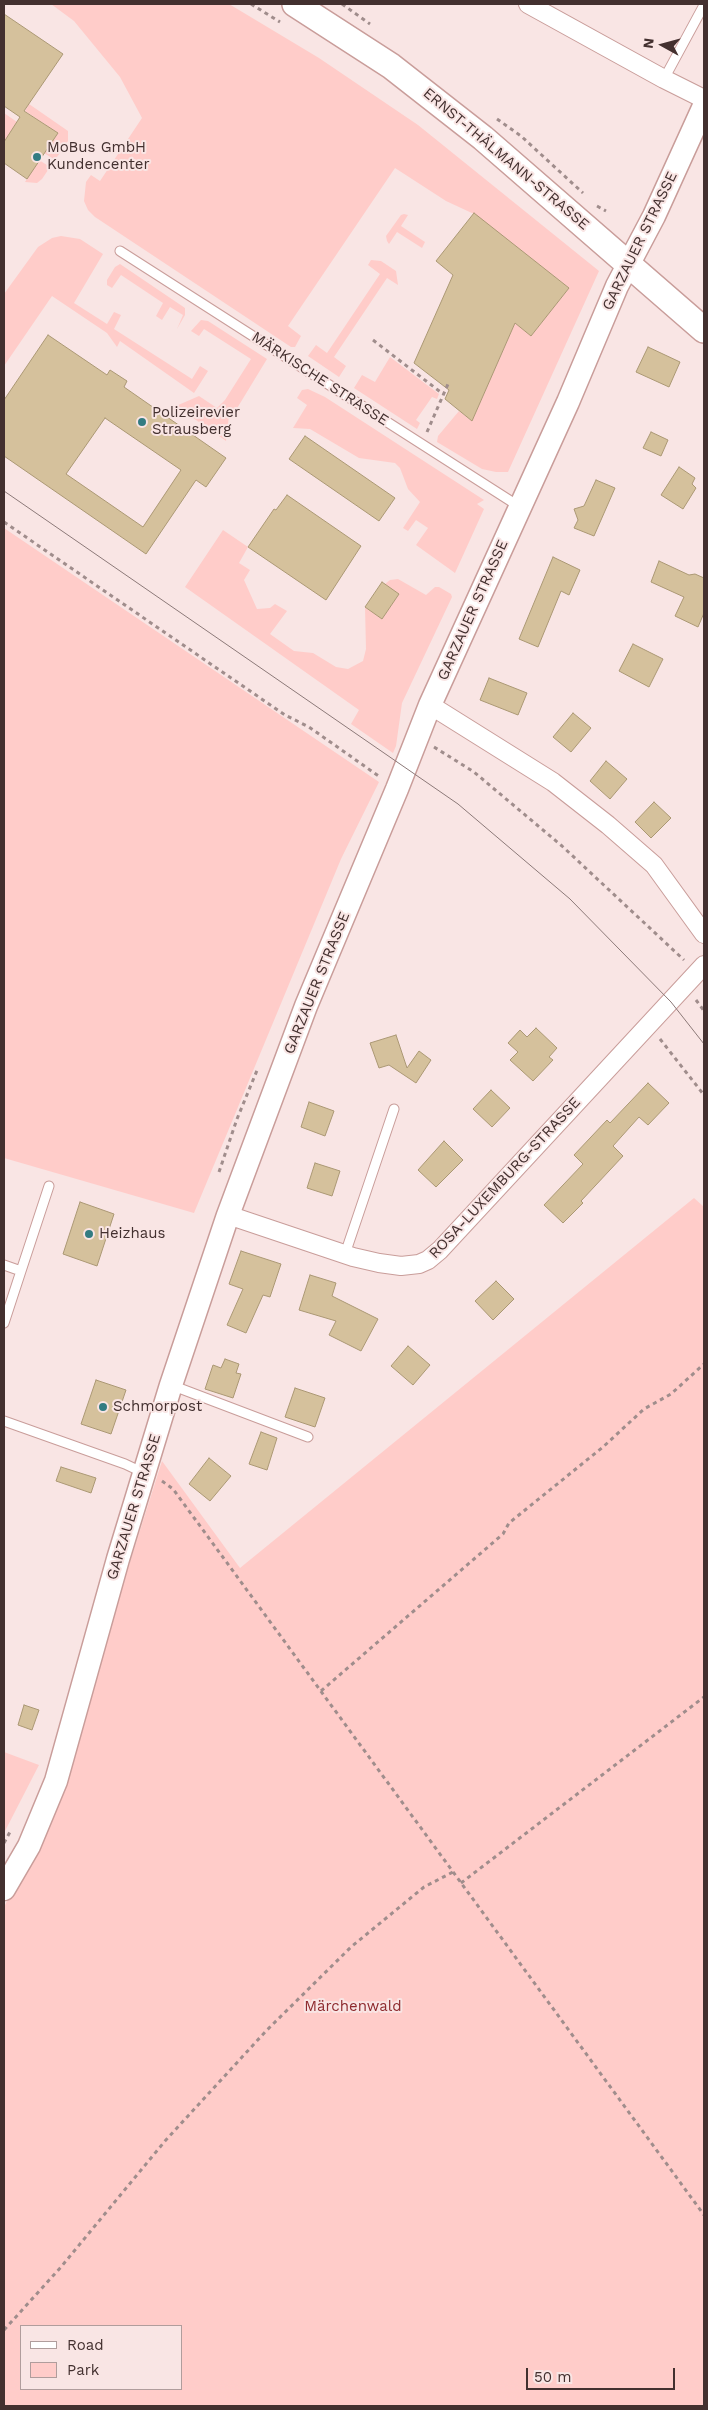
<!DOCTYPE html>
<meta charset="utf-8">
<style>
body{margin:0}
#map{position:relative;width:708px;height:2410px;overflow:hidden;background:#f9e5e4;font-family:"Work Sans",sans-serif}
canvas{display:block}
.frame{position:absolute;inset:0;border:5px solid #43302f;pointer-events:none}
.legend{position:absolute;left:20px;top:2325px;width:162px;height:65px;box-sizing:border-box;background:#f9e5e4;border:1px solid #b09d9c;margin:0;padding:6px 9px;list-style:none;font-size:15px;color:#43302f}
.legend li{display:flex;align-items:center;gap:10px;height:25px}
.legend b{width:25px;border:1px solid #b09d9c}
.north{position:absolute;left:638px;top:20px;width:50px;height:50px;-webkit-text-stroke:4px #f9e5e4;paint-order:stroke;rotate:277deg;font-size:14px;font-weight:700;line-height:20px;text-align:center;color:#43302f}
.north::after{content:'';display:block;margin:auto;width:18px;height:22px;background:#43302f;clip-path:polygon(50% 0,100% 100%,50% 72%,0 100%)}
.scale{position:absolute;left:526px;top:2368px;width:149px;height:22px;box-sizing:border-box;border:2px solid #43302f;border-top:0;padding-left:6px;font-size:15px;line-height:18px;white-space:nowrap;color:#43302f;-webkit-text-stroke:4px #f9e5e4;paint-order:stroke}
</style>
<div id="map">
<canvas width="708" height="2410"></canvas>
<div class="frame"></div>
<ul class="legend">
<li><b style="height:6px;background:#fff"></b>Road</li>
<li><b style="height:14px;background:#ffccc9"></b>Park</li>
</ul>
<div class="north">N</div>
<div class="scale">50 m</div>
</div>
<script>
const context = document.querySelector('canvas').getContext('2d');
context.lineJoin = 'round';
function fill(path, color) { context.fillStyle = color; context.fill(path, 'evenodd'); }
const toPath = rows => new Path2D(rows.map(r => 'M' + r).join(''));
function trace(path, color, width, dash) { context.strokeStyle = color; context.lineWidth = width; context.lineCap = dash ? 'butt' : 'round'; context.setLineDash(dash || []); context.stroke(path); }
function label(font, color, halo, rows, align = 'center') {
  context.font = font + ' "Work Sans",sans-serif'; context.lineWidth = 4; context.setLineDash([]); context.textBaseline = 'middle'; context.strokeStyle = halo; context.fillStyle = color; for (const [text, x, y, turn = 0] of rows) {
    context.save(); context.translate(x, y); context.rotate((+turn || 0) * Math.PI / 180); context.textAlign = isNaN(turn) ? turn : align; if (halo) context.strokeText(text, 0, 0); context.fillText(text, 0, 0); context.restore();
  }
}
fill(toPath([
 [51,4,229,4,319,58,418,125,599,271,508,472,496,472,482,469,437,442,438,436,459,411,472,421,515,323,531,336,569,288,474,214,446,201,395,168,288,326,301,336,295,347,291,347,95,217,88,210,84,201,86,182,91,175,100,181,142,118,120,77,74,21],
 [29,104,68,131,68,141,55,160,44,153,58,133,25,111],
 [4,113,17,122,4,142],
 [39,160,50,167,42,179,37,183,25,182],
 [404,214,408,215,401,226,425,242,422,248,397,232,389,244,387,241,386,236,401,215],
 [61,236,80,239,103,254,74,303,107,324,114,312,121,315,114,329,192,379,200,366,208,371,194,393,120,341,117,347,107,333,52,296,4,366,4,294,38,247,52,238],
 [371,260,381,261,396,271,398,285,387,278,334,357,346,366,339,377,308,356,316,345,327,353,380,274,368,265],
 [120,264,185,308,185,315,177,329,183,315,170,307,162,320,156,316,163,303,121,275,112,288,107,285,107,280,115,267],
 [201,320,208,321,267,359,236,410,229,416,226,441,176,406,199,396,217,408,225,400,251,359,204,329,199,336,191,331],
 [390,357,439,394,437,399,432,397,416,420,420,423,417,429,354,388,362,375,375,382],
 [308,389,325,397,484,500,477,504,484,509,455,573,416,545,428,528,416,520,408,531,403,528,420,502,408,489,400,468,395,463,359,458,310,429,293,428,307,405,297,398,302,390],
 [4,528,379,782,341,859,194,1213,4,1158],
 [223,530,248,547,239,563,250,570,244,580,257,609,270,608,275,604,287,611,270,634,294,651,313,653,336,667,348,669,363,661,366,649,365,607,382,619,399,594,385,584,390,580,398,579,426,595,435,587,439,587,451,594,452,597,402,703,396,746,393,753,351,724,359,710,185,587],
 [694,1198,704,1207,704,2406,4,2406,4,1907,48,1821,162,1461,240,1568],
 [21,2326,181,2326,181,2389,21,2389],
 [4,1752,39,1765,4,1833]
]), '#ffccc9');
const building = toPath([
 [4,14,63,54,24,111,58,133,27,179,4,163,4,142,20,117,4,106,4,14],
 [474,213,569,288,531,336,515,323,472,421,445,399,449,390,414,363,453,275,436,261,474,213],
 [48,335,107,375,110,370,127,381,124,387,226,458,206,487,196,480,146,554,4,456,4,400,48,335],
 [105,418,181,470,143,527,66,474,105,418],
 [648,347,680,362,669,387,636,372,648,347],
 [651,432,668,440,661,456,643,448,651,432],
 [305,436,395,498,379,521,289,459,305,436],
 [679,467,695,478,692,484,696,488,683,509,661,495,679,467],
 [596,480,615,488,594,536,574,528,578,520,574,509,584,506,596,480],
 [287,495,361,546,326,600,248,547,274,509,276,510,287,495],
 [553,557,580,570,569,595,561,591,538,647,519,639,553,557],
 [659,561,689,575,695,574,704,578,704,613,698,627,675,616,684,597,651,582,659,561],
 [382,582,399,594,382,619,365,607,382,582],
 [633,644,663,659,649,687,619,671,633,644],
 [489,678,527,693,518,715,480,700,489,678],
 [573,713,591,728,571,752,553,737,573,713],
 [606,761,627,779,610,799,590,781,606,761],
 [654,802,671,818,651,838,635,822,654,802],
 [536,1028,557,1048,549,1057,553,1060,533,1081,510,1060,518,1052,508,1043,520,1030,527,1037,536,1028],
 [396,1035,407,1068,419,1051,431,1060,416,1083,389,1065,379,1068,370,1043,396,1035],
 [648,1083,669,1103,648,1125,639,1117,613,1146,623,1156,581,1201,583,1203,563,1223,544,1205,583,1164,574,1155,607,1120,610,1123,648,1083],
 [491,1090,510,1108,492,1127,473,1109,491,1090],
 [309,1102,334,1111,325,1136,301,1127,309,1102],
 [444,1141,463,1160,436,1187,418,1170,444,1141],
 [315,1163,340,1171,332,1196,307,1188,315,1163],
 [80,1202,114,1214,97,1266,63,1254,80,1202],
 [241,1251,281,1264,270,1297,263,1295,246,1333,227,1325,243,1289,229,1284,241,1251],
 [310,1275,336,1283,332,1296,378,1319,361,1351,329,1335,336,1321,299,1310,310,1275],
 [496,1281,514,1299,493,1320,475,1301,496,1281],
 [408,1346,430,1365,413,1385,391,1366,408,1346],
 [225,1359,239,1364,236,1373,241,1374,233,1398,205,1389,213,1365,221,1368,225,1359],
 [96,1380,126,1390,111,1434,81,1424,96,1380],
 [295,1388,325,1398,315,1427,285,1417,295,1388],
 [261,1432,277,1438,267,1470,249,1464,261,1432],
 [209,1458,231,1476,210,1501,189,1484,209,1458],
 [61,1467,96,1478,91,1493,56,1481,61,1467],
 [24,1705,39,1710,32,1730,18,1725,24,1705]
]);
fill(building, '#d5c19c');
trace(building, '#ab9874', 1);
const service = toPath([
 [664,79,704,5],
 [120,251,520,507],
 [345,1254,394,1109],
 [4,1265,21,1271,4,1323],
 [21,1271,49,1186],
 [171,1385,308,1437],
 [4,1421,125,1464,144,1473]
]);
const minor = toPath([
 [528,4,664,79,704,99],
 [430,705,553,782,608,825,654,865,704,934],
 [228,1215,353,1257,379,1263,401,1266,419,1264,428,1260,440,1250,704,965]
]);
const tertiary = toPath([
 [4,1889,29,1846,56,1781,118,1559,171,1385,228,1215,306,1006,397,789,430,705,568,402,617,286,654,216,704,106]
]);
const secondary = toPath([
 [295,4,391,66,483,138,704,330]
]);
trace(service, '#c99d9a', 11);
trace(minor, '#c99d9a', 20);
trace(tertiary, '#c99d9a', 25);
trace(secondary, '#c99d9a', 28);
trace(toPath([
 [251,4,280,22],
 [342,4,370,24],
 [497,119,521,136,583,193],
 [597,206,606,211],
 [373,340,443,394],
 [427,432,448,384],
 [4,522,285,715,309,727,380,777],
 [434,747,474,772,562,846,684,960],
 [696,1000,704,1011],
 [660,1039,704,1095],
 [219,1172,237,1119,258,1068],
 [162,1481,173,1489,704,2215],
 [321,1691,503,1534,509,1523,603,1447,644,1409,671,1394,704,1364],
 [4,1843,11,1830],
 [461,1883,704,1697],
 [4,2330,61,2267,165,2141,266,2031,351,1947,424,1887,453,1872]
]), '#a08d8c', 3, [4, 4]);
trace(service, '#fff', 9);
trace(minor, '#fff', 18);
trace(tertiary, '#fff', 22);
trace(secondary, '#fff', 25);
trace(toPath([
 [4,491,458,804,570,899,671,1002,704,1044]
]), '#8c7978', 1);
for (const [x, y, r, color] of [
 [37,157,5,"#337c82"],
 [142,422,5,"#337c82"],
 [89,1234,5,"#337c82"],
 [103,1407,5,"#337c82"]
]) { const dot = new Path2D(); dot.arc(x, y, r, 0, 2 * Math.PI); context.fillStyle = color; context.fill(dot); trace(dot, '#f9e5e4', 2); }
label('15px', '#43302f', '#f9e5e4', [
 ["MoBus GmbH",47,148],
 ["Kundencenter",47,165],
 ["Polizeirevier",152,413],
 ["Strausberg",152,430],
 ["Heizhaus",99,1234],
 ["Schmorpost",113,1407]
], 'left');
label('15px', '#43302f', '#f9e5e4', [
 ["ERNST-THÄLMANN-STRASSE",506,159,40],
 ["GARZAUER STRASSE",640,241,-64],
 ["MÄRKISCHE STRASSE",320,379,33],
 ["GARZAUER STRASSE",473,610,-66],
 ["GARZAUER STRASSE",317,983,-68],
 ["ROSA-LUXEMBURG-STRASSE",505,1178,-47],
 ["GARZAUER STRASSE",134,1507,-73]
]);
label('15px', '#8e2a2e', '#f9e5e4', [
 ["Märchenwald",353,2007]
]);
</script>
